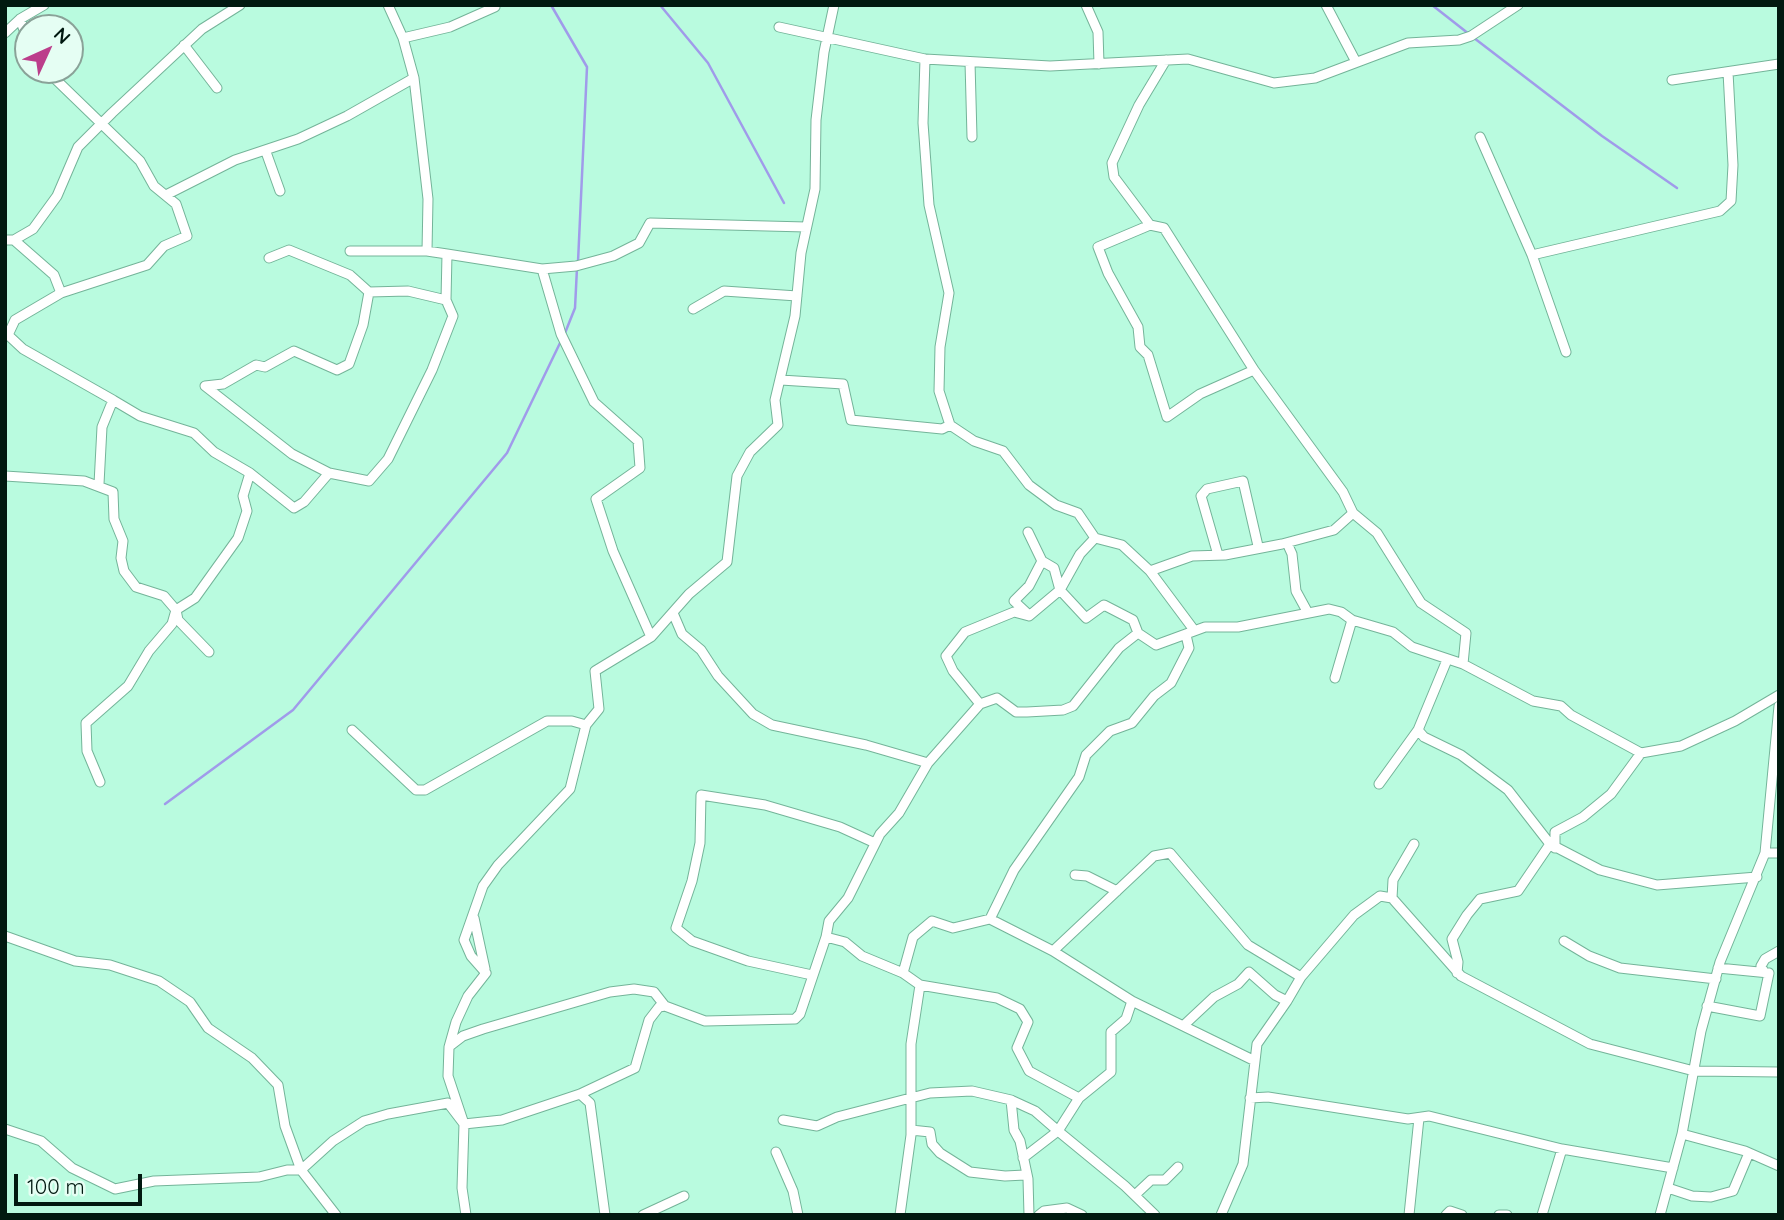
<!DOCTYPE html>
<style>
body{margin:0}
#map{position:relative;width:1784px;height:1220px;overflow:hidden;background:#b9fbdf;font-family:Quicksand,sans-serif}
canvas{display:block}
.frame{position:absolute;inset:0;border:7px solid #011910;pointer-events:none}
.north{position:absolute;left:14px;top:14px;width:70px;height:70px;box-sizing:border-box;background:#e5fef3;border:2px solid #8aa298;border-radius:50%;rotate:45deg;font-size:19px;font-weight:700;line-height:28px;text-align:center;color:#011910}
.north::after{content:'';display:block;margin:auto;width:24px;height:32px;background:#bc3e8b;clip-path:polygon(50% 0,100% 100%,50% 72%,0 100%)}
.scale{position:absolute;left:14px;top:1174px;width:128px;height:32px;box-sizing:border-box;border:4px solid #011910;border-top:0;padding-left:9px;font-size:21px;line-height:24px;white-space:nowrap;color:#011910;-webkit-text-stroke:5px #e5fef3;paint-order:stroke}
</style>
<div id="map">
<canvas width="1784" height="1220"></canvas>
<div class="frame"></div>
<div class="north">N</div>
<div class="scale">100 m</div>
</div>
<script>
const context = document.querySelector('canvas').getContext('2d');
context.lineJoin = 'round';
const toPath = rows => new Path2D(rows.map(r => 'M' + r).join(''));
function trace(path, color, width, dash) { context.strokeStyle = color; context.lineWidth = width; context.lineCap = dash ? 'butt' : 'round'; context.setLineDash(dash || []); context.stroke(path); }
trace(toPath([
 [551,5,587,67,578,262],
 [660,5,708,63,784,203],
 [1432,5,1469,34],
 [1474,38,1602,136,1677,188],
 [565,333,575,308,577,268],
 [165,804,293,710,507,453,560,343]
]), '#a09bea', 2.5);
const street = toPath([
 [1086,5,1098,32,1099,64],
 [1326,5,1356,62],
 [20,19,28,41],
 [779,27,925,59,1050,66,1188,59,1274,83,1315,78,1408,43,1459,40,1471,36,1518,5],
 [5,33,20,19,44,5],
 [403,38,450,27,495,7],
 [184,45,217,88],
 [925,59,923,123,929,205,949,293,940,347,939,391,950,425,974,441,1003,451,1029,485,1056,505,1078,513,1095,538,1122,545,1150,571,1194,630],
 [970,62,972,137],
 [46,70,140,161,154,186,176,204,187,236,164,246,147,265,61,293],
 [1672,80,1779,64],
 [1480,137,1532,255,1566,352],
 [266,152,280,191],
 [166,195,235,160,298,139,347,116,414,78],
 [1150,225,1114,177,1112,163,1139,105,1166,60],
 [5,240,14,240,33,229,57,196,78,147,112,113,202,29,240,5],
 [14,240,54,275,61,293,15,320,8,335,23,349,113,400,102,427,99,484],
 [350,251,427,251],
 [447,254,542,269,576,266,613,256,639,243,650,223,806,227],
 [1532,255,1720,211,1731,201,1733,165,1728,72],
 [269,258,289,250,350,275,369,292,363,325,349,364,337,370,294,351,265,367,256,365,223,384,205,386,292,454,329,473],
 [542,269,561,334,594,402,638,441,640,468,596,499,613,551,651,637],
 [369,292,408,291,446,300],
 [693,309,724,291,797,296],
 [1254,370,1200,394,1167,417,1148,355,1140,347,1138,327,1108,273,1098,247,1150,225,1164,228,1254,370,1343,492,1353,513,1377,533,1421,603,1466,633,1463,664],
 [781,380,843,384,851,420,942,429,950,425],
 [113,400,140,416,194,433,214,452,250,473,294,508,304,502,329,473,369,481,388,459,432,370,453,316,446,300,447,254,427,251,428,199,414,78,403,38,388,5],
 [5,476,84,481,113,492,114,519,123,541,121,558,124,571,136,587,164,596,176,610,172,624,149,651,128,686,86,723,87,751,100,782],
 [1028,532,1042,561,1054,568,1060,590,1086,618,1104,605,1133,620,1138,633,1156,645,1205,627,1238,627,1329,609,1341,612,1352,620,1393,632,1412,647,1463,664,1533,701,1561,706,1571,715,1641,753,1681,746,1735,721,1779,695],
 [1287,543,1292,554,1296,591,1308,613],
 [1218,555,1201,496,1207,489,1243,481,1258,546],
 [1150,571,1192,556,1225,555,1282,544,1334,530,1353,513],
 [673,613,682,634,701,650,718,676,753,714,772,725,866,745,928,763],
 [1028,614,1014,601,1029,586,1042,561],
 [209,652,178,620,176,610,195,598,238,538,247,511,243,496,250,473],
 [1447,660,1418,730,1424,737,1461,755,1508,790,1550,844],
 [1335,678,1352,620],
 [980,704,953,671,946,656,965,632,1014,612,1029,616,1060,590,1080,554,1095,538],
 [352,730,416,790,425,790,547,721,572,721,586,725],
 [1379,784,1418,730],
 [1414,844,1393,880,1392,898,1461,976,1590,1044,1694,1071,1779,1072],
 [1555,848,1555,832,1583,817,1611,794,1641,753],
 [1765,853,1779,853],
 [1075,875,1087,876,1117,891],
 [474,918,485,969],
 [990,919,1014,870,1079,777,1086,755,1110,731,1132,723,1154,696,1171,683,1189,648,1186,635],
 [5,936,75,961,110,965,159,981,190,1002,208,1028,252,1058,278,1085,285,1126,301,1170,336,1215],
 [826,937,845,942,862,956,903,973,920,985,911,1044,911,1135,900,1215],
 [1564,941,1589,956,1620,968,1716,979],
 [1053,951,1154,856,1170,853,1248,945,1301,977],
 [1763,970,1761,966,1765,959,1779,951],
 [903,973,913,937,932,921,953,928,990,919,1053,951,1132,1001,1255,1061],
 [1457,973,1458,962,1452,939,1467,915,1480,899,1518,891,1550,844,1600,870,1657,885,1757,877],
 [812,975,748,961,692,941,676,928,692,881,700,843,701,795,765,805,840,827,875,843],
 [920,985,997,998,1020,1009,1028,1022,1017,1048,1029,1071,1079,1098],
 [1287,1001,1301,977,1354,915,1380,896,1392,898],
 [1707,1006,1760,1016,1769,973,1718,968],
 [1183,1026,1214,997,1238,984,1249,972,1275,995,1287,1001,1257,1044,1243,1164,1221,1215],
 [450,1046,463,1036,483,1029,610,992,634,989,654,992,665,1006],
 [580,1094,590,1103,605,1215],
 [1250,1098,1268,1097,1408,1119,1429,1116,1562,1149,1673,1168],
 [1011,1100,1035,1111,1058,1131,1079,1098,1111,1072,1111,1032,1126,1019,1132,1001],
 [783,1120,817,1126,837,1117,930,1093,972,1091,1011,1100,1014,1130,1020,1141,1028,1179,1029,1215],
 [5,1129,41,1141,72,1168,115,1189,154,1181,259,1177,287,1170,301,1170,333,1141,364,1121,388,1114,448,1103,464,1124,502,1120,580,1094,635,1068,649,1020,659,1007,665,1006,705,1021,795,1019,800,1014,826,937,829,921,848,898,880,834,899,813,928,763,980,704,997,698,1016,712,1027,712,1063,710,1073,706,1119,648,1138,633],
 [911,1130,930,1132,932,1144,940,1153,970,1172,1005,1176,1025,1175],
 [1682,1134,1745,1151,1779,1166],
 [776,1152,793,1191,798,1215],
 [1023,1158,1058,1131,1125,1186,1155,1215],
 [1668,1188,1692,1196,1711,1197,1733,1191,1749,1153],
 [1135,1195,1151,1180,1165,1180,1178,1167],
 [466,1215,462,1188,464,1124,448,1076,449,1047,456,1022,468,996,486,973,471,956,464,940,483,886,498,865,570,789,586,725,599,709,595,671,651,637,689,594,727,562,737,476,750,452,778,425,775,400,795,316,801,253,815,189,816,120,824,52,834,5],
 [643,1215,684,1196],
 [1039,1215,1044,1211,1067,1208,1082,1215],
 [1409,1215,1419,1118],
 [1446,1215,1450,1211,1462,1215],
 [1499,1215,1507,1215],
 [1542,1215,1562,1149],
 [1660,1215,1682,1134,1701,1031,1720,962,1765,853,1779,706]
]);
trace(street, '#74b499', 11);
trace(street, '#fff', 9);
</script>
